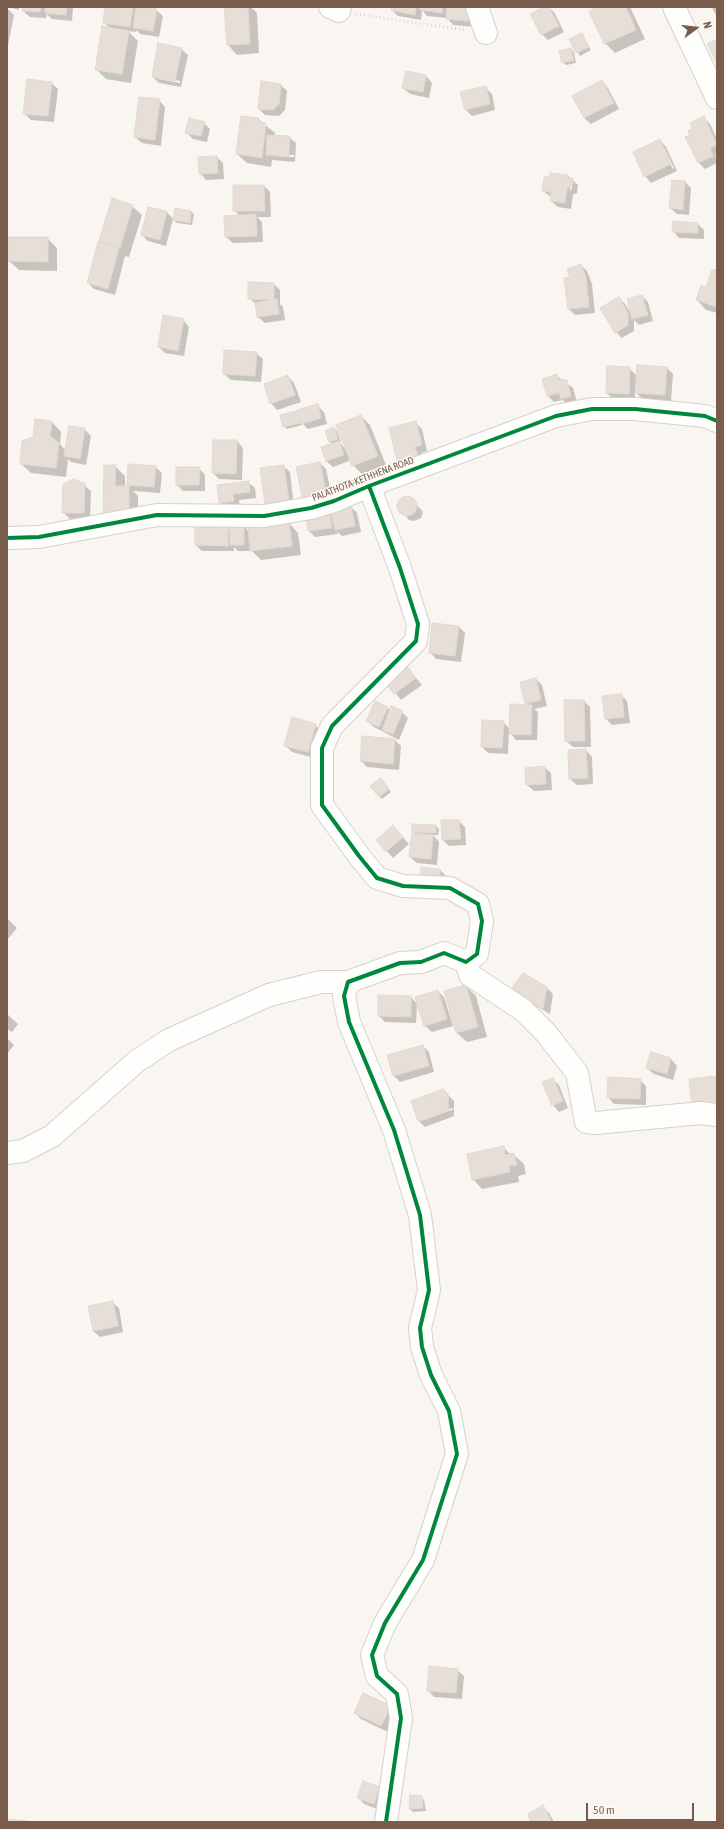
<!DOCTYPE html>
<style>
body{margin:0}
#map{position:relative;width:724px;height:1829px;overflow:hidden;background:#f9f5f0;font-family:"Asap Condensed",sans-serif}
canvas{display:block}
.frame{position:absolute;inset:0;border:8px solid #7a5c4d;pointer-events:none}
.north{position:absolute;left:676px;top:8px;width:40px;height:40px;-webkit-text-stroke:3px #fffaf3;paint-order:stroke;rotate:75deg;font-size:11px;font-weight:700;line-height:16px;text-align:center;color:#7a5c4d}
.north::after{content:'';display:block;margin:auto;width:14px;height:18px;background:#7a5c4d;clip-path:polygon(50% 0,100% 100%,50% 72%,0 100%)}
.scale{position:absolute;left:586px;top:1803px;width:108px;height:18px;box-sizing:border-box;border:2px solid #7a5c4d;border-top:0;padding-left:5px;font-size:12px;line-height:14px;white-space:nowrap;color:#7a5c4d;-webkit-text-stroke:3px #fffaf3;paint-order:stroke}
</style>
<div id="map">
<canvas width="724" height="1829"></canvas>
<div class="frame"></div>
<div class="north">N</div>
<div class="scale">50 m</div>
</div>
<script>
const context = document.querySelector('canvas').getContext('2d');
context.lineJoin = 'round';
function fill(path, color) { context.fillStyle = color; context.fill(path, 'evenodd'); }
const toPath = rows => new Path2D(rows.map(r => 'M' + r).join(''));
function trace(path, color, width, dash) { context.strokeStyle = color; context.lineWidth = width; context.lineCap = dash ? 'butt' : 'round'; context.setLineDash(dash || []); context.stroke(path); }
function label(font, color, halo, rows, align = 'center') {
  context.font = font + ' "Asap Condensed",sans-serif'; context.lineWidth = 3; context.setLineDash([]); context.textBaseline = 'middle'; context.strokeStyle = halo; context.fillStyle = color; for (const [text, x, y, turn = 0] of rows) {
    context.save(); context.translate(x, y); context.rotate((+turn || 0) * Math.PI / 180); context.textAlign = isNaN(turn) ? turn : align; if (halo) context.strokeText(text, 0, 0); context.fillText(text, 0, 0); context.restore();
  }
}
fill(toPath([
 [7,7,19,7,19,10],
 [24,7,73,7,72,21,52,19,47,14,46,18,30,17,23,11],
 [117,7,140,7,156,10,163,16,159,37,140,34,137,30,136,32,128,31,138,41,131,83,106,79,96,69,110,28,104,23,116,9],
 [225,7,251,7,257,13,259,53,237,55,228,45],
 [393,7,475,7,474,27,453,25,447,18,427,16,422,10,421,20,398,16,392,10],
 [546,7,548,7,554,12,564,32,548,40,542,34],
 [601,7,630,7,645,39,615,53,605,43],
 [712,7,717,7,717,15,714,12],
 [7,8,14,15,8,46,7,46],
 [582,34,591,50,580,56,570,39],
 [181,49,188,55,181,87,159,83,153,77],
 [159,77,180,81,180,83,159,79],
 [571,49,574,52,576,63,566,65,563,62],
 [406,72,426,76,432,83,429,98,410,94,403,88],
 [602,81,608,88,619,109,591,124,584,118],
 [51,83,58,89,54,122,31,120,24,113],
 [281,85,287,91,285,110,279,116,265,115,259,109],
 [485,87,492,94,495,110,472,116,465,109],
 [159,100,165,107,161,146,142,143,135,137],
 [703,117,710,124,717,139,717,154,715,155,717,163,705,169,699,163,687,137,691,135],
 [258,119,275,133,275,136,289,137,296,143,295,162,272,160,271,167,247,163,237,154],
 [273,154,294,155,294,157,273,156],
 [204,123,210,129,207,142,193,139,186,132],
 [660,140,666,147,677,171,651,183,645,176],
 [662,147,664,147,674,168,673,169],
 [217,157,223,163,224,179,206,180,200,173],
 [568,176,578,185,577,193,573,195,571,209,558,207,551,201,552,198,543,191,550,178],
 [571,181,573,182,571,191,570,191],
 [685,182,691,188,689,215,677,214,670,208],
 [264,186,270,192,271,217,257,217,262,222,263,242,233,243,226,237,240,216,234,210],
 [132,206,142,215,129,257,125,256,115,295,94,289,88,283,104,245,100,241],
 [191,211,194,214,192,225,177,223,174,220],
 [167,212,173,219,166,246,148,241,142,235],
 [698,224,704,230,704,239,679,238,673,231],
 [47,238,57,248,57,271,19,270,9,261],
 [581,265,587,271,592,284,595,313,575,315,569,309,571,278],
 [717,270,717,313,706,310,697,300,707,288],
 [249,283,274,284,280,290,280,304,283,307,285,320,265,323,258,317,257,305,249,298],
 [642,296,648,302,653,321,639,325,634,320,634,331,622,338,616,332,619,298,625,304,632,315],
 [183,320,189,327,184,356,165,353,159,347],
 [256,353,263,359,261,382,231,380,224,374],
 [629,368,637,376,667,368,673,374,671,401,643,399,635,392,635,400,613,399,607,393],
 [288,376,294,383,301,402,277,410,271,403],
 [557,376,573,388,577,402,568,405,563,400,554,402,548,396,543,379],
 [317,405,324,412,327,424,308,429,302,423,302,425,287,429,284,426,297,412,300,415],
 [361,416,370,425,386,465,363,475,353,465,349,456,348,456,349,461,333,467,326,461,332,444,330,442,334,428,337,431,341,442,339,442,347,451],
 [52,422,61,432,60,444,66,451,84,429,91,436,86,465,71,462,68,459,66,477,31,473,21,464,34,438],
 [415,422,422,429,427,451,421,453,423,462,404,467,398,460],
 [237,441,243,448,242,480,219,479,213,473],
 [320,463,326,469,333,502,310,506],
 [115,466,125,476,125,487,130,487,128,485,155,467,162,473,160,493,133,491,138,496,138,526,104,516],
 [283,466,290,472,294,507,272,510,266,504],
 [199,468,205,475,205,491,183,491,177,485],
 [248,482,255,488,256,498,239,500,240,507,227,509,220,503],
 [84,485,91,491,90,519,70,519,63,512],
 [406,498,411,498,423,512,421,518,414,521,409,520,399,508,399,503],
 [351,507,357,513,361,532,342,536,337,531,338,534,315,537,309,531,329,513,333,516],
 [289,523,298,533,301,555,261,560,250,549,250,551,238,551,234,547,234,551,202,551,196,545,228,528,231,531,244,526,249,532],
 [433,624,459,627,465,633,461,662,436,659,430,652],
 [405,665,422,685,401,700,385,680],
 [536,679,542,685,547,706,534,709,538,712,537,740,516,740,509,732,508,754,488,753,482,747,503,722,510,729,529,706,526,703],
 [621,695,627,701,630,723,612,725,606,719],
 [565,701,584,701,590,707,591,747,573,747,566,741],
 [376,702,391,710,402,712,408,718,399,740,374,727,367,721],
 [315,725,321,731,314,758,292,752,286,746],
 [394,739,401,746,399,770,367,767,361,761],
 [586,750,592,757,593,784,577,785,570,779],
 [544,767,551,773,552,790,534,791,527,785,526,769],
 [383,782,391,792,382,799,379,796],
 [459,821,465,827,466,845,449,846,443,840],
 [436,826,439,829,438,835,433,835,439,842,437,865,417,863,410,857,415,834,413,832],
 [399,833,409,844,393,858,377,840],
 [440,870,446,876,446,890,428,889],
 [7,918,17,928,7,940],
 [466,986,476,996,487,1037,467,1042,457,1033,445,992],
 [546,987,553,994,550,1014,518,996,512,989],
 [438,991,444,997,453,1026,432,1032,425,1026,417,998],
 [411,997,417,1004,416,1023,385,1022,379,1016],
 [7,1014,18,1024,12,1032,7,1029],
 [7,1038,14,1045,7,1054],
 [423,1046,429,1052,434,1072,400,1082,394,1076],
 [651,1054,671,1059,677,1066,673,1080,654,1074,647,1068],
 [552,1079,559,1085,568,1108,559,1112,553,1105],
 [640,1080,646,1086,646,1105,614,1104,608,1097],
 [448,1095,454,1101,454,1116,425,1127,419,1121,412,1102],
 [453,1108,454,1109,421,1121,421,1119],
 [503,1147,511,1155,514,1155,524,1164,526,1174,518,1176,519,1182,482,1189,473,1179],
 [112,1302,119,1308,123,1332,100,1337,93,1331],
 [457,1670,464,1676,462,1699,434,1697,428,1690],
 [363,1694,397,1713,388,1732,361,1719,355,1713],
 [364,1782,380,1788,386,1794,380,1810,364,1804,358,1797],
 [421,1797,424,1800,426,1811,413,1812,410,1809],
 [543,1807,549,1813,554,1822,532,1822]
]), '#0003');
const building = toPath([
 [23,7,41,7,40,12,22,11,23,7],
 [45,7,67,7,66,15,45,13,45,7],
 [105,7,115,8,115,7,133,7,130,27,103,23,105,7],
 [136,7,157,9,153,31,133,28,136,7],
 [224,7,248,7,250,44,227,45,224,7],
 [392,7,416,7,415,15,391,10,392,7],
 [420,7,443,7,442,13,420,10,420,7],
 [447,7,469,7,468,21,446,19,447,7],
 [544,7,549,7,559,26,541,35,530,14,544,7],
 [598,7,626,7,636,30,604,44,589,11,598,7],
 [102,26,129,31,122,74,95,70,102,26],
 [582,33,589,47,576,53,569,39,582,33],
 [717,39,717,64,707,44,717,39],
 [158,43,182,48,175,81,152,77,158,43],
 [571,48,574,60,562,63,559,51,571,48],
 [406,71,426,75,423,92,402,88,406,71],
 [27,79,52,82,48,116,23,114,27,79],
 [602,80,614,103,584,118,572,96,602,80],
 [261,81,281,84,279,104,273,110,258,109,261,81],
 [486,86,490,104,465,110,460,92,486,86],
 [139,97,160,99,155,140,134,137,139,97],
 [241,116,259,118,258,122,266,123,262,158,236,154,241,116],
 [704,116,717,145,710,148,713,156,698,163,685,137,690,135,688,131,692,128,690,123,704,116],
 [189,118,205,122,201,136,185,133,189,118],
 [267,135,290,136,289,156,266,155,267,135],
 [660,139,671,164,644,177,633,152,660,139],
 [217,156,218,173,199,174,198,157,217,156],
 [550,173,568,175,568,179,573,178,571,186,567,189,565,203,550,201,551,192,542,191,544,177,549,177,550,173],
 [672,180,685,181,683,210,669,208,672,180],
 [233,185,264,185,265,211,233,211,233,185],
 [112,198,133,205,120,248,99,241,112,198],
 [148,207,167,211,160,240,141,235,148,207],
 [175,208,191,211,190,223,173,220,175,208],
 [256,214,257,236,225,237,224,216,256,214],
 [673,221,698,223,698,233,672,232,673,221],
 [8,237,48,237,48,262,8,261,8,237],
 [98,242,119,248,108,289,87,283,98,242],
 [581,264,586,277,589,307,568,309,564,278,570,277,567,269,581,264],
 [717,269,717,307,696,300,701,285,706,287,712,270,717,269],
 [248,282,274,283,274,300,248,299,248,282],
 [642,295,648,315,632,319,627,299,642,295],
 [619,297,628,313,628,325,615,333,600,308,619,297],
 [277,299,279,314,257,317,255,303,277,299],
 [163,315,184,319,178,351,158,347,163,315],
 [224,350,257,352,255,376,223,374,224,350],
 [637,365,667,367,665,395,635,393,637,365],
 [607,366,630,367,629,394,606,393,607,366],
 [557,374,558,379,567,380,571,396,561,399,559,393,547,396,542,379,557,374],
 [288,375,295,395,270,404,264,384,288,375],
 [318,404,321,418,301,424,297,410,318,404],
 [297,411,300,423,283,427,280,415,297,411],
 [361,415,378,456,352,466,336,425,361,415],
 [35,419,52,421,50,436,59,443,56,468,20,464,22,441,33,437,35,419],
 [416,421,422,445,415,447,418,456,397,461,389,428,416,421],
 [69,426,85,428,80,459,64,456,69,426],
 [334,427,338,439,329,442,325,431,334,427],
 [213,440,237,440,236,474,212,473,213,440],
 [339,441,344,455,326,461,321,447,339,441],
 [320,462,327,496,303,501,296,467,320,462],
 [128,464,156,466,154,487,127,485,128,464],
 [104,465,116,465,115,486,129,486,129,517,103,516,104,465],
 [284,465,289,501,265,504,260,468,284,465],
 [176,467,200,467,199,485,176,485,176,467],
 [74,479,85,484,84,513,62,513,63,484,74,479],
 [249,481,250,492,233,494,234,501,219,503,217,485,249,481],
 '397 506a10 10 0 1 1 20 0a10 10 0 1 1-20 0Z',
 [351,506,355,526,335,530,331,511,351,506],
 [330,512,332,528,308,531,306,515,330,512],
 [289,522,292,546,250,551,248,527,289,522],
 [230,525,244,525,244,545,230,545,230,525],
 [195,526,228,527,228,546,195,545,195,526],
 [432,623,459,626,455,656,429,653,432,623],
 [405,663,416,678,394,694,383,679,405,663],
 [536,678,541,700,525,704,520,682,536,678],
 [622,694,624,717,605,719,602,696,622,694],
 [564,700,584,700,585,741,565,741,564,700],
 [375,701,388,707,379,727,366,721,375,701],
 [510,704,532,705,531,735,509,734,510,704],
 [391,706,403,711,393,734,382,730,391,706],
 [292,717,316,724,308,752,284,746,292,717],
 [482,720,504,721,502,748,481,747,482,720],
 [362,736,395,739,393,764,360,761,362,736],
 [586,749,588,778,569,779,568,750,586,749],
 [545,766,546,784,526,785,525,768,545,766],
 [381,778,389,789,379,797,370,786,381,778],
 [441,820,459,820,461,839,442,840,441,820],
 [412,824,436,825,436,833,412,832,412,824],
 [393,825,403,837,386,852,376,840,393,825],
 [412,833,433,835,431,859,409,857,412,833],
 [421,867,440,869,440,884,421,883,421,867],
 [523,973,547,987,543,1009,511,989,523,973],
 [466,985,478,1027,456,1033,444,991,466,985],
 [438,990,447,1019,424,1026,415,997,438,990],
 [378,995,411,996,411,1017,378,1016,378,995],
 [423,1045,429,1066,393,1076,387,1055,423,1045],
 [651,1052,671,1058,667,1074,646,1068,651,1052],
 [717,1076,717,1102,692,1105,689,1079,717,1076],
 [608,1077,641,1079,640,1099,607,1098,608,1077],
 [553,1078,563,1101,552,1106,542,1082,553,1078],
 [443,1089,448,1094,449,1110,418,1121,411,1101,443,1089],
 [504,1146,505,1155,514,1153,517,1165,509,1166,510,1172,472,1180,467,1154,504,1146],
 [113,1301,118,1326,93,1331,88,1306,113,1301],
 [429,1666,458,1669,456,1693,427,1691,429,1666],
 [363,1693,391,1706,381,1726,354,1713,363,1693],
 [363,1781,380,1787,374,1804,357,1798,363,1781],
 [410,1795,422,1796,423,1808,409,1809,410,1795],
 [543,1805,552,1822,531,1822,528,1814,543,1805],
 [7,1819,28,1821,28,1822,7,1822,7,1819]
]);
fill(building, '#e6ded7');
trace(building, '#e2d8d2', 1);
const minor = toPath([
 [330,7,339,11,340,7],
 [477,7,486,33],
 [674,7,717,98],
 [369,486,400,568,418,624,416,641,332,726,322,748,322,805,359,856,377,878,403,886,450,888,478,904,482,921,477,954,466,962,444,953,421,962,400,963,348,982,344,996,349,1022,394,1130,420,1215,429,1290,420,1328,422,1347,431,1375,449,1411,457,1454,423,1560,385,1623,372,1655,377,1676,397,1694,401,1718,386,1822],
 [7,538,39,537,157,515,264,516,311,508,334,501,369,486,556,416,592,409,635,409,705,416,717,421],
 [466,962,470,975,523,1010,546,1033,577,1073,586,1122,596,1123,701,1113,717,1115],
 [7,1153,23,1151,52,1136,137,1061,169,1040,269,995,321,982,348,982]
]);
trace(minor, '#d7d1cb', 24);
trace(toPath([
 [356,14,466,30]
]), '#dcd5d0', 2.5, [1, 3]);
trace(minor, '#fefefd', 22);
trace(toPath([
 [369,486,400,568,418,624,416,641,332,726,322,748,322,805,359,856,377,878,403,886,450,888,478,904,482,921,477,954,466,962,444,953,421,962,400,963,348,982,344,996,349,1022,394,1130,420,1215,429,1290,420,1328,422,1347,431,1375,449,1411,457,1454,423,1560,385,1623,372,1655,377,1676,397,1694,401,1718,386,1822],
 [7,538,39,537,157,515,264,516,311,508,334,501,369,486,556,416,592,409,635,409,705,416,717,421]
]), '#00873e', 4);
label('10px', '#7a5c4d', '#fffaf3', [
 ["PALATHOTA-KETHHENA ROAD",363,479,-21]
]);
</script>
